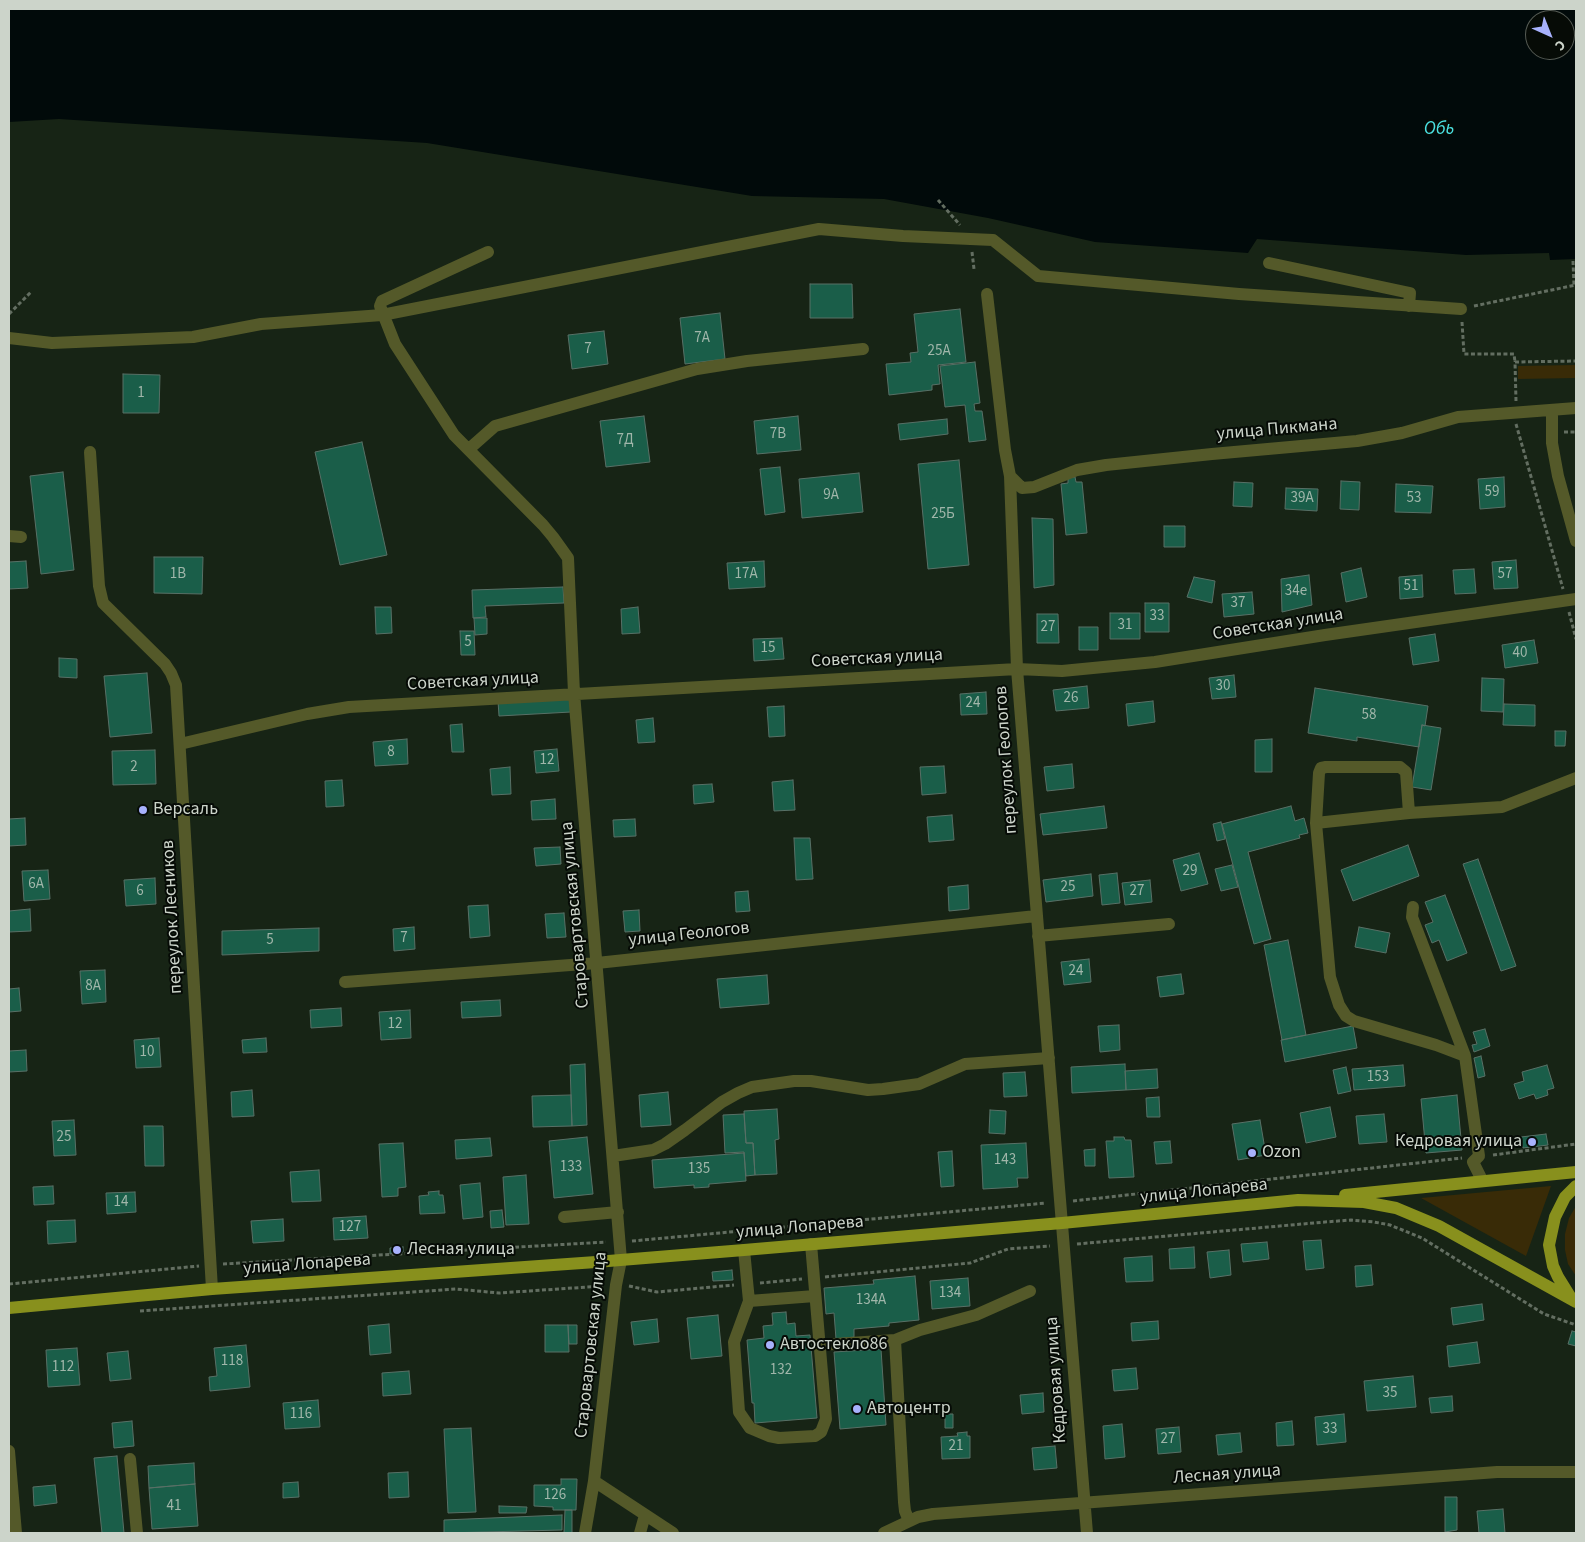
<!DOCTYPE html>
<meta charset="utf-8">
<style>
body{margin:0}
#map{position:relative;width:1585px;height:1542px;overflow:hidden;background:#172415;font-family:"Source Sans 3",sans-serif}
canvas{display:block}
.frame{position:absolute;inset:0;border:10px solid #ccd4ca;pointer-events:none}
.north{position:absolute;left:1525px;top:10px;width:50px;height:50px;box-sizing:border-box;background:#060b06;border:1px solid #555b54;border-radius:50%;rotate:136deg;font-size:14px;font-weight:700;line-height:20px;text-align:center;color:#ccd4ca}
.north::after{content:'';display:block;margin:auto;width:18px;height:22px;background:#a7b1fc;clip-path:polygon(50% 0,100% 100%,50% 72%,0 100%)}
</style>
<div id="map">
<canvas width="1585" height="1542"></canvas>
<div class="frame"></div>
<div class="north">С</div>
</div>
<script>
const context = document.querySelector('canvas').getContext('2d');
context.lineJoin = 'round';
function fill(path, color) { context.fillStyle = color; context.fill(path, 'evenodd'); }
const toPath = rows => new Path2D(rows.map(r => 'M' + r).join(''));
function trace(path, color, width, dash) { context.strokeStyle = color; context.lineWidth = width; context.lineCap = dash ? 'butt' : 'round'; context.setLineDash(dash || []); context.stroke(path); }
function label(font, color, halo, rows, align = 'center') {
  context.font = font + ' "Source Sans 3",sans-serif'; context.lineWidth = 4; context.setLineDash([]); context.textBaseline = 'middle'; context.strokeStyle = halo; context.fillStyle = color; for (const [text, x, y, turn = 0] of rows) {
    context.save(); context.translate(x, y); context.rotate((+turn || 0) * Math.PI / 180); context.textAlign = isNaN(turn) ? turn : align; if (halo) context.strokeText(text, 0, 0); context.fillText(text, 0, 0); context.restore();
  }
}
fill(toPath([
 [1576,365,1576,378,1518,379,1518,366],
 [1551,1186,1526,1256,1421,1198],
 [1576,1206,1576,1276,1568,1264,1565,1250,1565,1234,1569,1218]
]), '#392b07');
fill(toPath([
 [9,9,1576,9,1576,259,1550,260,1549,253,1466,255,1257,239,1248,253,1095,242,988,218,884,199,752,196,427,143,59,119,9,122],
 [1535,20,1565,20,1565,50,1535,50]
]), '#010a0a');
const building = toPath([
 [810,284,852,284,853,318,810,318,810,284],
 [960,309,966,362,938,365,940,384,932,385,932,390,889,395,886,364,911,362,910,353,918,352,914,314,960,309],
 [720,313,725,359,685,364,680,318,720,313],
 [604,331,608,364,572,369,568,335,604,331],
 [975,362,980,403,974,404,975,411,982,411,986,440,969,442,965,405,945,407,940,366,975,362],
 [123,374,160,375,159,413,123,413,123,374],
 [644,416,650,462,606,467,600,421,644,416],
 [798,416,801,450,757,454,754,421,798,416],
 [947,419,948,434,900,440,898,424,947,419],
 [362,442,387,555,340,565,315,452,362,442],
 [959,460,969,565,928,569,918,464,959,460],
 [780,467,785,512,765,515,760,469,780,467],
 [63,472,74,570,41,574,30,476,63,472],
 [859,473,863,512,802,518,799,479,859,473],
 [1075,477,1076,482,1082,482,1087,533,1066,535,1061,484,1068,483,1068,478,1075,477],
 [1504,477,1505,507,1480,509,1478,479,1504,477],
 [1341,481,1360,482,1359,510,1340,509,1341,481],
 [1234,482,1253,483,1252,507,1233,506,1234,482],
 [1396,484,1433,486,1431,513,1395,512,1396,484],
 [1286,488,1318,489,1317,511,1285,509,1286,488],
 [1032,518,1053,519,1054,585,1034,588,1032,518],
 [1164,526,1185,526,1185,547,1164,547,1164,526],
 [154,557,203,557,202,594,154,593,154,557],
 [1516,560,1518,588,1494,589,1492,562,1516,560],
 [26,561,28,588,9,589,9,562,26,561],
 [764,561,765,587,729,589,727,563,764,561],
 [1361,568,1367,597,1346,602,1341,573,1361,568],
 [1474,569,1476,593,1455,594,1453,570,1474,569],
 [1309,575,1312,605,1282,612,1281,579,1309,575],
 [1422,575,1423,597,1400,599,1399,577,1422,575],
 [1194,577,1215,581,1212,603,1187,597,1194,577],
 [563,587,564,603,485,606,486,617,473,618,472,590,563,587],
 [1252,592,1254,614,1224,617,1222,594,1252,592],
 [1145,603,1169,603,1169,632,1145,632,1145,603],
 [375,607,391,607,392,633,376,634,375,607],
 [638,607,640,633,622,634,621,609,638,607],
 [1110,613,1140,613,1140,639,1110,639,1110,613],
 [1037,614,1058,614,1059,643,1037,643,1037,614],
 [474,618,487,618,487,634,475,635,474,618],
 [1079,627,1098,627,1098,650,1079,650,1079,627],
 [460,631,474,631,475,655,461,655,460,631],
 [1435,634,1439,661,1413,665,1409,638,1435,634],
 [782,638,784,659,754,661,753,639,782,638],
 [1534,640,1538,663,1505,668,1502,645,1534,640],
 [59,658,77,659,77,678,59,677,59,658],
 [147,673,152,733,110,737,104,676,147,673],
 [1234,675,1236,697,1212,699,1209,678,1234,675],
 [1482,678,1504,679,1503,712,1481,711,1482,678],
 [1087,686,1089,708,1056,711,1053,690,1087,686],
 [1315,688,1428,706,1425,726,1422,725,1419,747,1357,737,1357,741,1308,733,1315,688],
 [986,692,987,714,961,715,960,694,986,692],
 [571,697,571,712,499,716,498,701,571,697],
 [1153,701,1155,722,1128,726,1126,704,1153,701],
 [1504,704,1535,705,1535,726,1503,725,1504,704],
 [784,706,785,736,769,737,767,707,784,706],
 [653,718,655,742,638,743,636,720,653,718],
 [462,724,464,752,452,752,450,725,462,724],
 [1422,725,1441,728,1431,790,1412,787,1422,725],
 [1555,731,1566,731,1565,746,1555,746,1555,731],
 [407,739,408,764,375,766,373,742,407,739],
 [1272,739,1272,772,1255,772,1255,740,1272,739],
 [557,749,559,771,536,773,534,751,557,749],
 [155,750,156,784,113,785,112,751,155,750],
 [1072,764,1074,788,1047,791,1044,767,1072,764],
 [944,766,946,793,922,795,920,767,944,766],
 [510,767,511,794,492,795,490,769,510,767],
 [342,780,344,806,326,807,325,781,342,780],
 [793,780,795,810,774,811,772,782,793,780],
 [712,784,714,802,694,804,693,785,712,784],
 [555,799,556,819,532,820,531,801,555,799],
 [1104,806,1107,828,1043,835,1040,814,1104,806],
 [1291,806,1295,821,1304,818,1308,833,1299,835,1300,838,1248,852,1271,939,1254,944,1222,824,1291,806],
 [952,815,954,840,929,842,927,817,952,815],
 [25,818,26,845,9,846,9,819,25,818],
 [635,819,636,836,614,837,613,820,635,819],
 [1221,822,1225,839,1217,841,1213,824,1221,822],
 [794,838,810,838,813,879,796,880,794,838],
 [1408,845,1419,876,1353,901,1341,870,1408,845],
 [560,847,561,864,536,866,534,848,560,847],
 [1199,853,1208,884,1181,891,1173,860,1199,853],
 [1478,859,1516,966,1501,971,1463,864,1478,859],
 [1232,865,1238,887,1221,891,1215,869,1232,865],
 [48,870,50,899,24,901,22,871,48,870],
 [1117,873,1120,903,1102,905,1099,875,1117,873],
 [1091,874,1093,896,1046,902,1043,880,1091,874],
 [155,878,156,904,126,906,124,880,155,878],
 [1150,880,1152,902,1125,905,1122,883,1150,880],
 [968,885,969,909,949,911,948,887,968,885],
 [748,891,750,911,736,912,735,892,748,891],
 [1445,895,1467,953,1447,961,1439,940,1432,943,1425,925,1433,922,1425,902,1445,895],
 [488,905,490,936,470,938,468,906,488,905],
 [30,909,31,931,9,932,9,911,30,909],
 [639,910,640,931,625,932,623,911,639,910],
 [564,913,566,937,547,938,545,914,564,913],
 [414,927,415,949,394,951,393,929,414,927],
 [1359,927,1390,933,1386,953,1355,947,1359,927],
 [319,928,319,951,222,955,222,931,319,928],
 [1288,940,1306,1035,1282,1040,1264,945,1288,940],
 [1089,959,1091,982,1064,985,1061,962,1089,959],
 [105,970,106,1002,82,1004,80,971,105,970],
 [1181,974,1184,994,1160,997,1157,977,1181,974],
 [767,975,769,1004,720,1008,717,979,767,975],
 [19,988,21,1011,9,1012,9,989,19,988],
 [500,1000,501,1016,462,1018,461,1002,500,1000],
 [341,1008,342,1026,311,1028,310,1010,341,1008],
 [410,1010,411,1038,381,1040,379,1012,410,1010],
 [1119,1025,1120,1050,1100,1052,1098,1026,1119,1025],
 [1353,1026,1357,1048,1285,1062,1281,1040,1353,1026],
 [1485,1029,1490,1046,1474,1052,1472,1045,1477,1044,1473,1032,1485,1029],
 [159,1038,161,1067,136,1068,134,1040,159,1038],
 [266,1038,267,1052,243,1053,242,1040,266,1038],
 [26,1050,27,1071,9,1072,9,1051,26,1050],
 [1481,1056,1485,1076,1478,1078,1474,1058,1481,1056],
 [585,1064,587,1125,572,1126,570,1065,585,1064],
 [1125,1064,1126,1090,1072,1093,1071,1067,1125,1064],
 [1403,1065,1405,1086,1354,1090,1352,1069,1403,1065],
 [1547,1065,1554,1088,1547,1090,1548,1095,1536,1099,1534,1094,1519,1099,1514,1084,1524,1081,1522,1072,1547,1065],
 [1346,1067,1351,1091,1338,1094,1333,1070,1346,1067],
 [1157,1069,1158,1088,1126,1090,1125,1071,1157,1069],
 [1025,1072,1027,1096,1004,1097,1003,1073,1025,1072],
 [252,1090,254,1116,232,1117,231,1092,252,1090],
 [668,1092,671,1125,641,1127,639,1095,668,1092],
 [571,1095,572,1126,533,1127,532,1096,571,1095],
 [1457,1095,1462,1150,1426,1153,1421,1099,1457,1095],
 [1159,1097,1160,1117,1147,1117,1146,1098,1159,1097],
 [1330,1107,1336,1137,1306,1143,1300,1113,1330,1107],
 [777,1109,779,1139,775,1140,777,1174,755,1175,753,1143,746,1143,744,1111,777,1109],
 [990,1110,1006,1111,1005,1134,989,1133,990,1110],
 [744,1114,746,1143,753,1143,755,1175,746,1176,744,1152,725,1153,723,1115,744,1114],
 [1384,1114,1387,1142,1359,1144,1356,1116,1384,1114],
 [74,1120,76,1155,54,1156,52,1121,74,1120],
 [1260,1120,1266,1155,1238,1160,1232,1124,1260,1120],
 [144,1126,163,1126,164,1166,145,1166,144,1126],
 [1546,1134,1548,1145,1523,1148,1521,1137,1546,1134],
 [587,1137,593,1194,554,1198,549,1141,587,1137],
 [1114,1137,1124,1137,1125,1140,1131,1140,1134,1177,1109,1178,1106,1141,1114,1141,1114,1137],
 [490,1138,492,1156,456,1159,455,1140,490,1138],
 [1170,1141,1172,1163,1156,1164,1154,1142,1170,1141],
 [403,1143,406,1187,398,1188,398,1196,382,1197,379,1144,403,1143],
 [1026,1143,1028,1178,1017,1178,1018,1187,983,1189,981,1145,1026,1143],
 [1095,1149,1095,1166,1085,1166,1084,1150,1095,1149],
 [952,1151,954,1186,941,1187,938,1152,952,1151],
 [744,1153,746,1181,709,1184,709,1187,694,1188,694,1185,654,1188,652,1160,744,1153],
 [319,1170,321,1201,292,1202,290,1172,319,1170],
 [526,1175,529,1224,506,1225,503,1177,526,1175],
 [480,1183,483,1217,463,1219,460,1185,480,1183],
 [53,1186,54,1204,34,1205,33,1187,53,1186],
 [439,1191,439,1195,443,1195,445,1213,420,1214,419,1196,429,1195,428,1192,439,1191],
 [135,1192,136,1212,107,1214,106,1193,135,1192],
 [502,1210,504,1227,491,1228,490,1211,502,1210],
 [366,1216,368,1238,334,1240,333,1218,366,1216],
 [283,1219,284,1241,253,1243,251,1221,283,1219],
 [75,1220,76,1242,48,1244,47,1221,75,1220],
 [1321,1240,1324,1268,1306,1270,1303,1241,1321,1240],
 [1267,1242,1269,1259,1243,1262,1241,1244,1267,1242],
 [403,1247,403,1252,390,1254,390,1248,403,1247],
 [1194,1247,1195,1268,1170,1269,1169,1249,1194,1247],
 [1229,1250,1231,1275,1210,1278,1207,1252,1229,1250],
 [1152,1256,1153,1281,1126,1282,1124,1258,1152,1256],
 [1371,1265,1373,1285,1356,1287,1355,1266,1371,1265],
 [732,1270,733,1280,713,1281,712,1272,732,1270],
 [915,1276,919,1320,889,1323,889,1326,854,1329,854,1337,836,1339,834,1313,826,1314,824,1288,874,1284,873,1280,915,1276],
 [968,1278,970,1306,932,1309,930,1281,968,1278],
 [1482,1304,1484,1320,1453,1325,1451,1308,1482,1304],
 [786,1312,787,1324,795,1323,796,1336,810,1335,817,1418,755,1423,754,1403,752,1403,747,1340,764,1338,763,1326,773,1325,772,1313,786,1312],
 [718,1315,722,1356,691,1359,687,1318,718,1315],
 [657,1319,659,1342,634,1345,631,1322,657,1319],
 [1158,1321,1159,1339,1132,1341,1131,1323,1158,1321],
 [389,1324,391,1353,370,1355,368,1326,389,1324],
 [545,1325,568,1325,569,1352,545,1352,545,1325],
 [568,1325,577,1325,577,1344,569,1344,568,1325],
 [1572,1331,1576,1332,1576,1346,1568,1344,1572,1331],
 [1477,1342,1480,1363,1449,1367,1447,1346,1477,1342],
 [246,1345,250,1387,210,1391,209,1377,217,1376,214,1348,246,1345],
 [77,1348,80,1385,48,1387,46,1350,77,1348],
 [881,1349,886,1425,840,1429,834,1352,881,1349],
 [128,1351,131,1379,110,1381,107,1353,128,1351],
 [1136,1368,1138,1389,1114,1391,1112,1370,1136,1368],
 [409,1371,411,1394,383,1396,382,1373,409,1371],
 [1413,1376,1416,1407,1367,1411,1364,1381,1413,1376],
 [1043,1393,1044,1412,1022,1414,1020,1395,1043,1393],
 [1452,1396,1453,1411,1431,1413,1429,1398,1452,1396],
 [318,1400,320,1427,285,1429,283,1403,318,1400],
 [945,1414,953,1414,953,1428,945,1428,945,1414],
 [1344,1414,1346,1442,1317,1445,1315,1417,1344,1414],
 [132,1421,134,1446,114,1448,112,1423,132,1421],
 [1292,1421,1294,1445,1277,1446,1276,1423,1292,1421],
 [1122,1424,1125,1457,1105,1459,1103,1426,1122,1424],
 [1179,1427,1181,1452,1158,1454,1156,1429,1179,1427],
 [471,1428,476,1512,448,1513,444,1429,471,1428],
 [967,1432,967,1436,970,1436,970,1458,942,1459,941,1437,958,1436,957,1433,967,1432],
 [1240,1433,1242,1452,1218,1455,1216,1435,1240,1433],
 [1055,1446,1057,1468,1034,1470,1032,1448,1055,1446],
 [117,1456,124,1533,102,1533,94,1458,117,1456],
 [194,1463,195,1484,149,1488,148,1466,194,1463],
 [408,1472,409,1497,389,1498,388,1473,408,1472],
 [561,1479,577,1479,576,1510,553,1510,553,1507,534,1506,534,1485,561,1485,561,1479],
 [298,1482,299,1497,283,1498,283,1483,298,1482],
 [195,1484,198,1526,152,1529,149,1488,195,1484],
 [55,1485,57,1503,34,1506,33,1487,55,1485],
 [1445,1497,1457,1497,1457,1530,1445,1532,1445,1497],
 [499,1506,527,1507,526,1513,499,1513,499,1506],
 [1503,1509,1505,1533,1479,1533,1477,1511,1503,1509],
 [565,1510,572,1510,572,1533,564,1533,565,1510],
 [562,1515,562,1530,444,1533,444,1520,562,1515]
]);
fill(building, '#1a5e49');
trace(building, '#587066', 1);
trace(toPath([
 [938,200,960,225],
 [972,252,974,269],
 [1573,261,1574,285],
 [1474,306,1576,285],
 [9,314,31,292],
 [1462,322,1464,354,1514,354,1515,362],
 [1516,401,1515,362,1576,361],
 [1516,424,1563,589],
 [1564,432,1576,432],
 [1569,612,1576,639],
 [1493,1155,1576,1144],
 [1073,1201,1462,1158],
 [632,1241,1046,1203],
 [1077,1244,1325,1222,1351,1220,1374,1222,1390,1225,1422,1238,1544,1314,1576,1325],
 [223,1264,606,1242],
 [825,1277,970,1263,1008,1249,1050,1246],
 [760,1283,802,1279],
 [9,1284,199,1266],
 [629,1286,657,1292,734,1285],
 [140,1311,456,1289,499,1293,603,1286]
]), '#636e61', 3, [4, 2.5]);
trace(toPath([
 [488,252,382,301,380,306,395,344,454,435,543,525,553,537,568,558,574,693,621,1260,616,1285,594,1481,673,1533],
 [1269,263,1410,293,1409,306],
 [987,294,1005,450,1010,476,1017,669,1087,1533],
 [9,338,52,343,193,337,261,324,382,315,819,229,903,236,993,240,1038,276,1239,294,1461,309],
 [1552,410,1552,443,1558,476,1576,541],
 [469,449,495,426,697,369,747,361,863,349],
 [90,452,99,586,103,603,165,664,171,673,176,685,212,1289],
 [1010,476,1022,488,1034,487,1077,470,1106,465,1212,454,1357,441,1402,433,1458,417,1576,408],
 [9,536,21,537],
 [180,744,307,714,349,707,1017,669,1062,671,1155,662,1325,635,1576,599],
 [1409,813,1406,772,1400,767,1326,767,1321,768,1319,773,1316,823,1330,977,1339,1005,1346,1016,1354,1021,1436,1045,1465,1056],
 [1316,823,1409,813,1502,807,1576,778],
 [1413,907,1412,917,1465,1056,1479,1156,1473,1162,1482,1180],
 [1038,936,1169,924],
 [345,982,597,963,1036,916],
 [613,1156,653,1150,665,1144,685,1130,722,1102,738,1093,752,1087,794,1081,811,1081,868,1090,883,1089,919,1084,965,1064,1049,1058],
 [564,1217,618,1212],
 [744,1250,749,1301,734,1342,739,1412,750,1428,769,1436,779,1438,815,1436,821,1432,826,1419,811,1244],
 [749,1301,815,1296],
 [895,1340,904,1502,905,1511,909,1521],
 [820,1345,895,1340,920,1330,976,1315,1030,1291],
 [9,1451,16,1533],
 [130,1459,137,1533],
 [585,1533,594,1481],
 [640,1533,645,1515],
 [884,1533,918,1517,933,1514,1497,1472,1576,1472]
]), '#545929', 12);
trace(toPath([
 [1345,1195,1576,1172],
 [1571,1298,1558,1277,1553,1266,1549,1245,1555,1217,1565,1197,1576,1186],
 [9,1308,212,1289,596,1262,744,1250,1062,1223,1298,1200,1364,1202,1396,1208,1439,1226,1576,1302]
]), '#88901d', 12);
for (const [x, y, r, color] of [
 [143,810,5,"#a7b1fc"],
 [1532,1142,5,"#a7b1fc"],
 [1252,1153,5,"#a7b1fc"],
 [397,1250,5,"#a7b1fc"],
 [770,1345,5,"#a7b1fc"],
 [857,1409,5,"#a7b1fc"]
]) { const dot = new Path2D(); dot.arc(x, y, r, 0, 2 * Math.PI); context.fillStyle = color; context.fill(dot); trace(dot, '#060b06', 2); }
label('15px', '#a0b6aa', null, [
 ["7А",702,339],
 ["7",588,350],
 ["25А",939,352],
 ["1",141,394],
 ["7В",778,435],
 ["7Д",625,441],
 ["59",1492,493],
 ["9А",831,496],
 ["39А",1302,499],
 ["53",1414,499],
 ["25Б",943,515],
 ["1В",178,575],
 ["17А",746,575],
 ["57",1505,575],
 ["51",1411,587],
 ["34е",1296,592],
 ["37",1238,604],
 ["33",1157,617],
 ["31",1125,626],
 ["27",1048,628],
 ["5",468,643],
 ["15",768,649],
 ["40",1520,654],
 ["30",1223,687],
 ["26",1071,699],
 ["24",973,704],
 ["58",1369,716],
 ["8",391,753],
 ["12",547,761],
 ["2",134,768],
 ["29",1190,872],
 ["6А",36,885],
 ["25",1068,888],
 ["6",140,892],
 ["27",1137,892],
 ["7",404,939],
 ["5",270,941],
 ["24",1076,972],
 ["8А",93,987],
 ["12",395,1025],
 ["10",147,1053],
 ["153",1378,1078],
 ["25",64,1138],
 ["143",1005,1161],
 ["133",571,1168],
 ["135",699,1170],
 ["14",121,1203],
 ["127",350,1228],
 ["134",950,1294],
 ["134А",871,1301],
 ["118",232,1362],
 ["112",63,1368],
 ["132",781,1371],
 ["35",1390,1394],
 ["116",301,1415],
 ["33",1330,1430],
 ["27",1168,1440],
 ["21",956,1447],
 ["126",555,1496],
 ["41",174,1507]
]);
label('18px', '#ccd4ca', '#060b06', [
 ["улица Пикмана",1277,430,-5],
 ["Советская улица",1278,625,-9],
 ["Советская улица",877,659,-3],
 ["Советская улица",473,682,-3],
 ["переулок Геологов",1007,760,-94],
 ["Старовартовская улица",576,915,-95],
 ["переулок Лесников",173,917,-93],
 ["улица Геологов",689,935,-6],
 ["улица Лопарева",1204,1192,-6],
 ["улица Лопарева",800,1228,-5],
 ["улица Лопарева",307,1265,-4],
 ["Старовартовская улица",592,1345,-84],
 ["Кедровая улица",1057,1380,-94],
 ["Лесная улица",1227,1475,-4]
]);
label('18px', '#ccd4ca', '#060b06', [
 ["Версаль",153,810],
 ["Кедровая улица",1522,1142,"right"],
 ["Ozon",1262,1153],
 ["Лесная улица",407,1250],
 ["Автостекло86",780,1345],
 ["Автоцентр",867,1409]
], 'left');
label('italic 19px', '#4ae1e3', '#060b06', [
 ["Обь",1439,130]
]);
</script>
